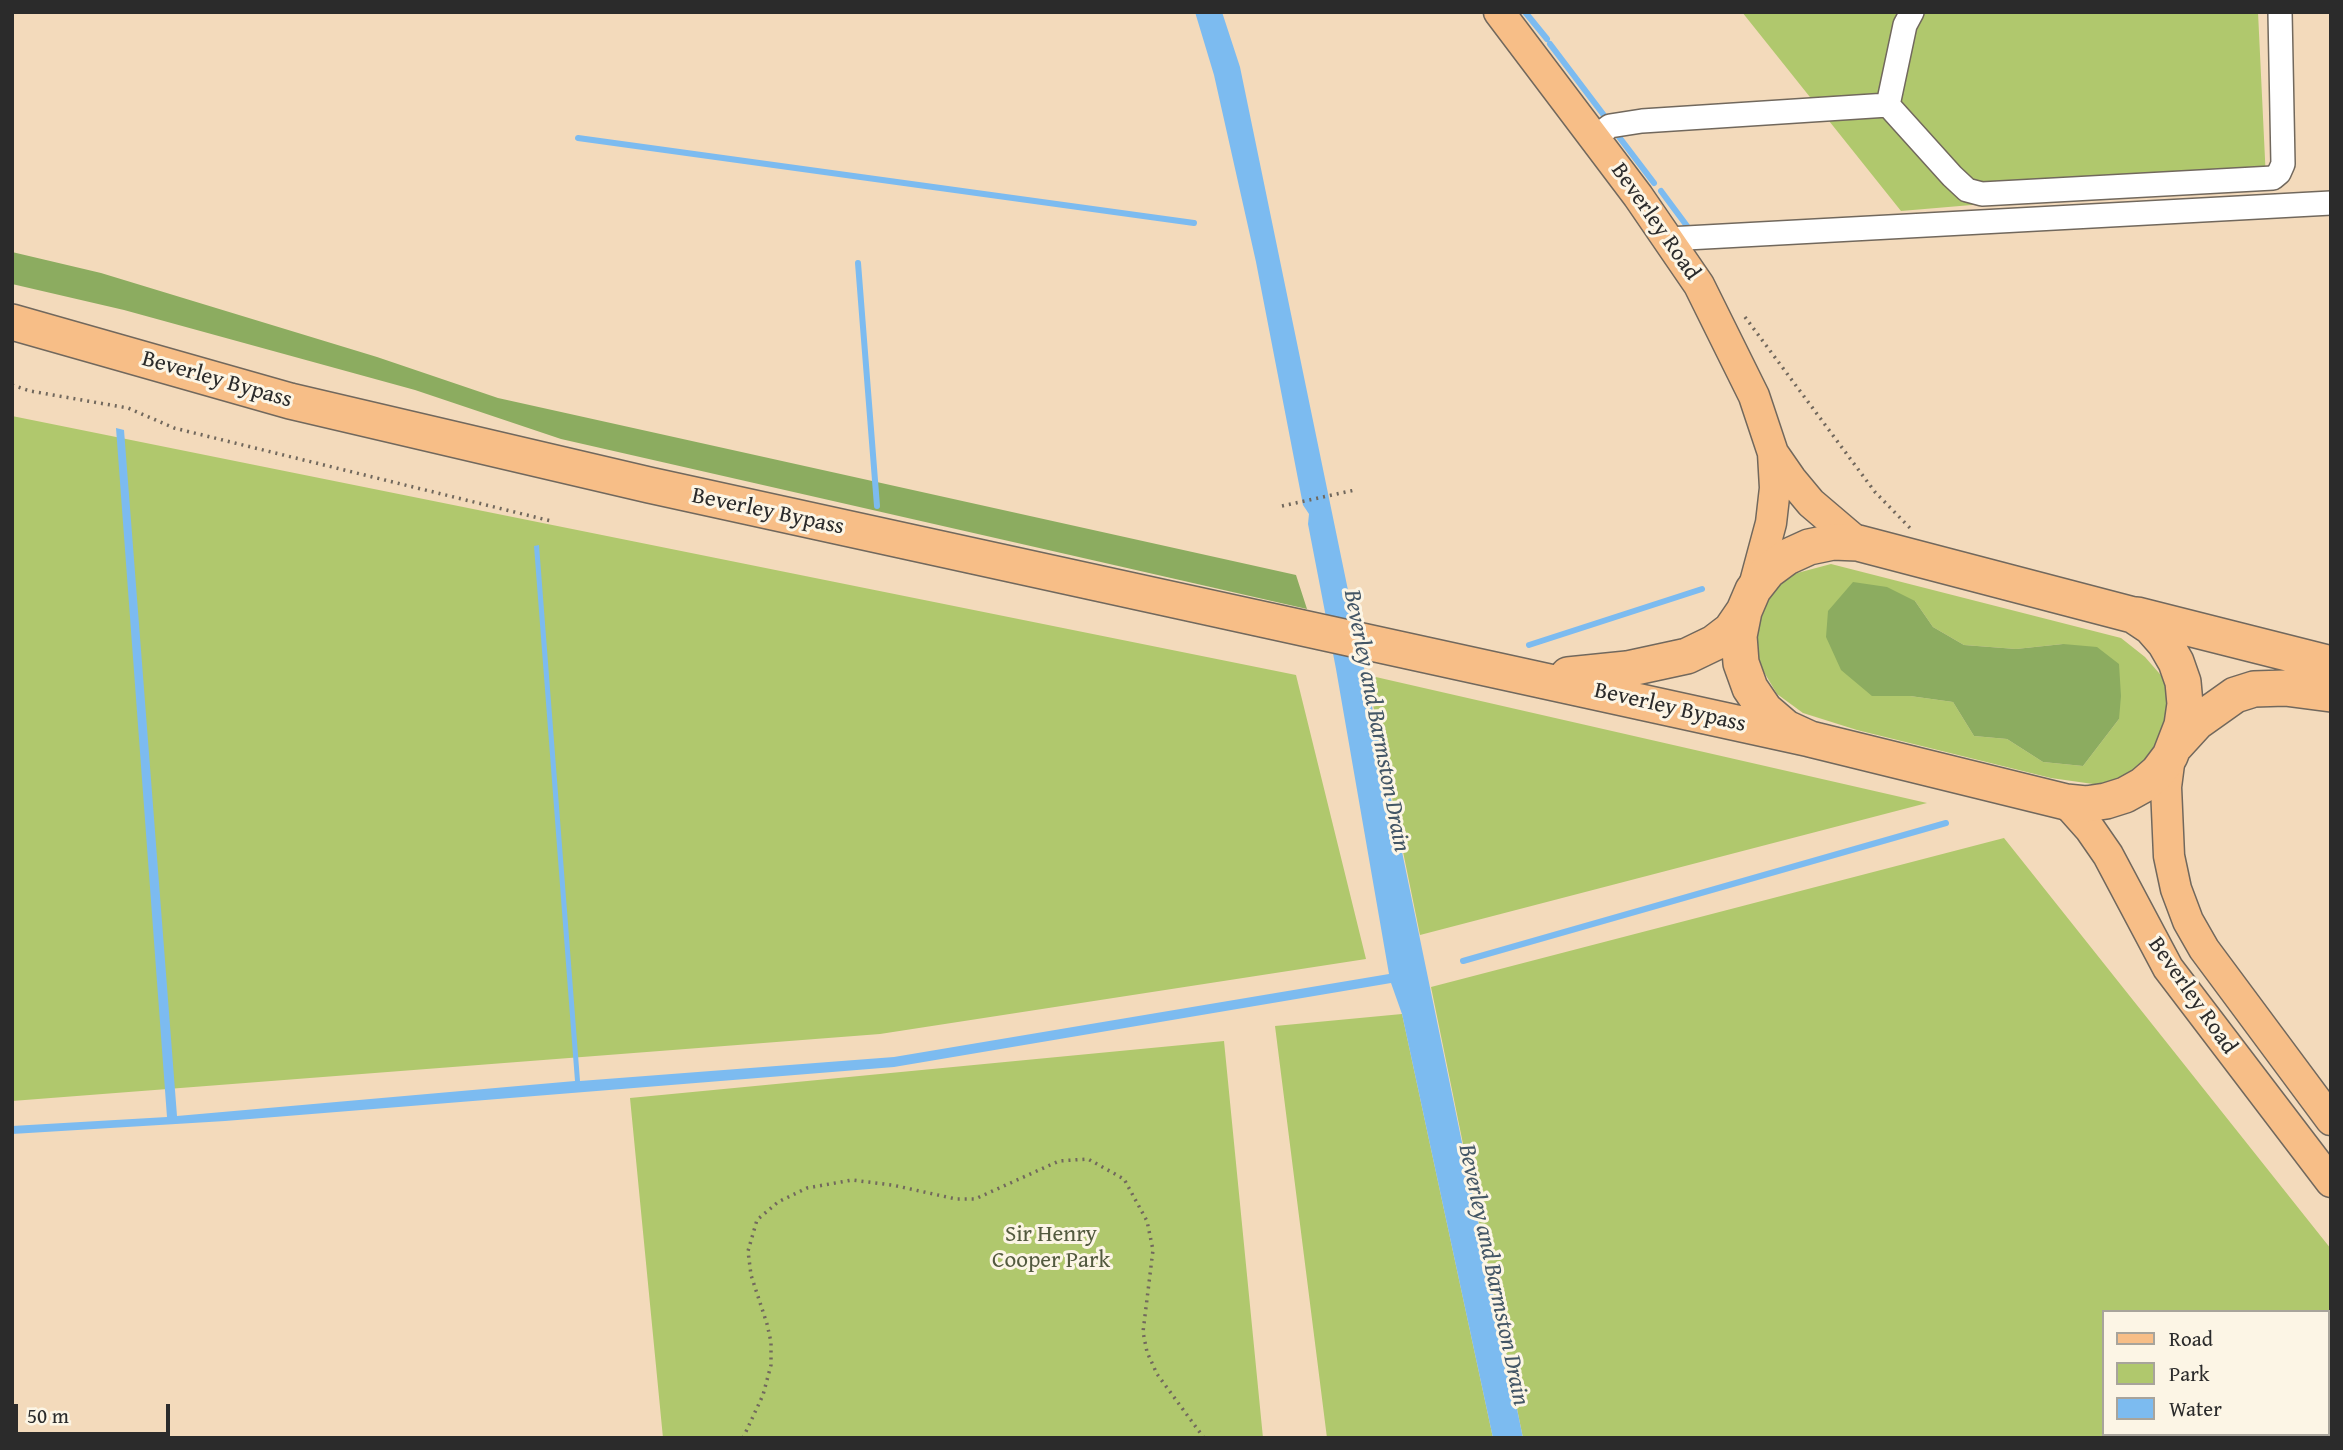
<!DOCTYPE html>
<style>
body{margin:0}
#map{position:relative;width:2343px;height:1450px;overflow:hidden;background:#f3dabb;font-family:"Gentium Book Plus",serif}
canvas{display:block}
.frame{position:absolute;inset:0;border:14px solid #2b2b2b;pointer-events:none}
.legend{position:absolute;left:2102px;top:1310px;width:228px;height:126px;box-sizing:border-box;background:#fcf5e5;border:2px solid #a8a49b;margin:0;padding:9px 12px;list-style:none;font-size:21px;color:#2b2b2b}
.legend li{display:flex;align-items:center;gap:14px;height:35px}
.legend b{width:35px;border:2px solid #a8a49b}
.scale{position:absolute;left:14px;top:1404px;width:156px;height:32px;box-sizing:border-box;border:4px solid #2b2b2b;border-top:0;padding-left:9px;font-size:21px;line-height:24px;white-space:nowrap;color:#2b2b2b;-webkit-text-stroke:5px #fcf5e5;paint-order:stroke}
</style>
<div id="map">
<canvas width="2343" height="1450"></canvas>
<div class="frame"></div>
<ul class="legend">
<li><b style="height:9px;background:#f7be87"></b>Road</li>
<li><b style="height:19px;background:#b0c86d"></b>Park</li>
<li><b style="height:19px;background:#7cbbf0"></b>Water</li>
</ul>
<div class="scale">50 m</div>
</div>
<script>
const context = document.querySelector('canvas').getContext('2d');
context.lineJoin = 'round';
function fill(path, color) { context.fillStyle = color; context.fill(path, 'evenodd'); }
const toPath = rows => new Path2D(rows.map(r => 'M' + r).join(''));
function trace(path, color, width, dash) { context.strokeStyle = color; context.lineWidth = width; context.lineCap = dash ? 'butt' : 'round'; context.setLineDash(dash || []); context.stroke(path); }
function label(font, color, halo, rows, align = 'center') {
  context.font = font + ' "Gentium Book Plus",serif'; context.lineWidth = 6; context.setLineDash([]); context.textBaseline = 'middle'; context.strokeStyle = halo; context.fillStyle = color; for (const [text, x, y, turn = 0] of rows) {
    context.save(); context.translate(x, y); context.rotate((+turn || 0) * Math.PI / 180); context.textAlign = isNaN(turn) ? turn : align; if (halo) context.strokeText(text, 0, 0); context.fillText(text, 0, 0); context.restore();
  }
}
fill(toPath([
 [1742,12,2258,12,2266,180,1901,211],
 [12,416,1296,675,1366,959,880,1034,12,1101],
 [1831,564,2121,638,2145,657,2166,681,2166,714,2160,741,2139,770,2100,785,2051,778,1857,730,1803,713,1777,694,1758,662,1755,630,1765,598,1786,576],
 [1915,601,1933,627,1964,645,2016,649,2063,644,2119,719,2083,766,2043,762,2007,739,1974,736,1953,702,1910,696,1872,695],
 [1367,675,1927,803,1420,935],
 [2004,838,2331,1249,2331,1438,1523,1438,1431,987],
 [2103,1312,2327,1312,2327,1434,2103,1434],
 [1402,1014,1493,1438,1327,1438,1275,1026],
 [1224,1041,1263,1438,663,1438,630,1098]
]), '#b0c86d');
fill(toPath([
 [12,252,101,273,377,357,498,398,1296,575,1307,609,561,439,415,390,124,310,12,284],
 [1853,582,1887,587,1915,601,1933,627,1964,645,2016,649,2063,644,2097,647,2119,664,2121,696,2119,719,2083,766,2043,762,2007,739,1974,736,1953,702,1910,696,1872,696,1841,670,1826,637,1828,611]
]), '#8cac60');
fill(toPath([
 [1195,12,1222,12,1240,67,1523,1438,1493,1438,1402,1014,1391,983,894,1067,225,1121,12,1134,12,1126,167,1117,116,428,124,430,177,1116,575,1081,534,546,539,545,580,1081,894,1057,1389,974,1336,669,1308,524,1309,514,1303,505,1256,262,1214,75]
]), '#7cbbf0');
trace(toPath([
 [1525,12,1547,39],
 [1550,44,1606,118],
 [1616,133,1654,183],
 [578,138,1194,223],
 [1661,191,1687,226],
 [858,263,877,506],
 [1529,645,1702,589],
 [1463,961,1946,823]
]), '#7cbbf0', 6);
const minor = toPath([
 [1888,105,1952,176,1967,190,1982,194,2273,178,2279,173,2283,164,2280,12],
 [1888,105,1905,25,1912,12],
 [1594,138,1610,126,1642,121,1888,105],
 [1668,239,2331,203]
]);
const major = toPath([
 [1499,12,1638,196,1699,285,1754,396,1773,453,1791,479,1811,503,1858,543],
 [1753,590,1771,523,1775,488,1773,453],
 [2170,756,2166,787,2169,856,2176,889,2188,921,2204,949,2331,1120],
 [2066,802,2090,829,2108,855,2168,968,2331,1182]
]);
const highway = toPath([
 [12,322,290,401,649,485,1810,739],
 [1833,542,1858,543,2133,615,2151,627,2165,643,2176,662,2183,682,2185,704,2182,725,2170,756,2158,772,2143,785,2125,795,2106,801,2086,804,2066,802,1810,739,1786,728,1765,710,1750,688,1741,663,1739,636,1744,611,1753,590,1768,571,1787,557,1809,547,1833,542],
 [2137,615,2331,664],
 [1568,675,1627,669,1687,656,1714,643,1731,630,1744,611],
 [2176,745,2197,722,2235,695,2254,689,2285,688,2331,694]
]);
trace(minor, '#71685d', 26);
trace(major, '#71685d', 33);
trace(highway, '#71685d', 38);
trace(toPath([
 [1745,317,1875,492,1910,528],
 [12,385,30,391,128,408,174,428,551,521],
 [1282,506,1355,490],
 [743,1438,763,1395,771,1365,771,1342,767,1324,751,1275,748,1251,757,1220,778,1202,807,1188,852,1180,892,1185,956,1199,975,1199,1059,1161,1088,1159,1124,1179,1147,1221,1153,1250,1143,1332,1147,1352,1157,1374,1204,1438]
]), '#71685d', 3.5, [2, 5]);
trace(minor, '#fff', 23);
trace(major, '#f7be87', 30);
trace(highway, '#f7be87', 35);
label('23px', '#2b2b2b', '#fcf5e5', [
 ["Beverley Road",1655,222,55],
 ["Beverley Bypass",217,380,16],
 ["Beverley Bypass",768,512,12],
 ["Beverley Bypass",1670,708,13],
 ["Beverley Road",2192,996,55]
]);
label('23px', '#535a3f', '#fcf5e5', [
 ["Sir Henry",1051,1235],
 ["Cooper Park",1051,1261]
]);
label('italic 24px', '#435666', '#fcf5e5', [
 ["Beverley and Barmston Drain",1376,721,79],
 ["Beverley and Barmston Drain",1493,1275,78]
]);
</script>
